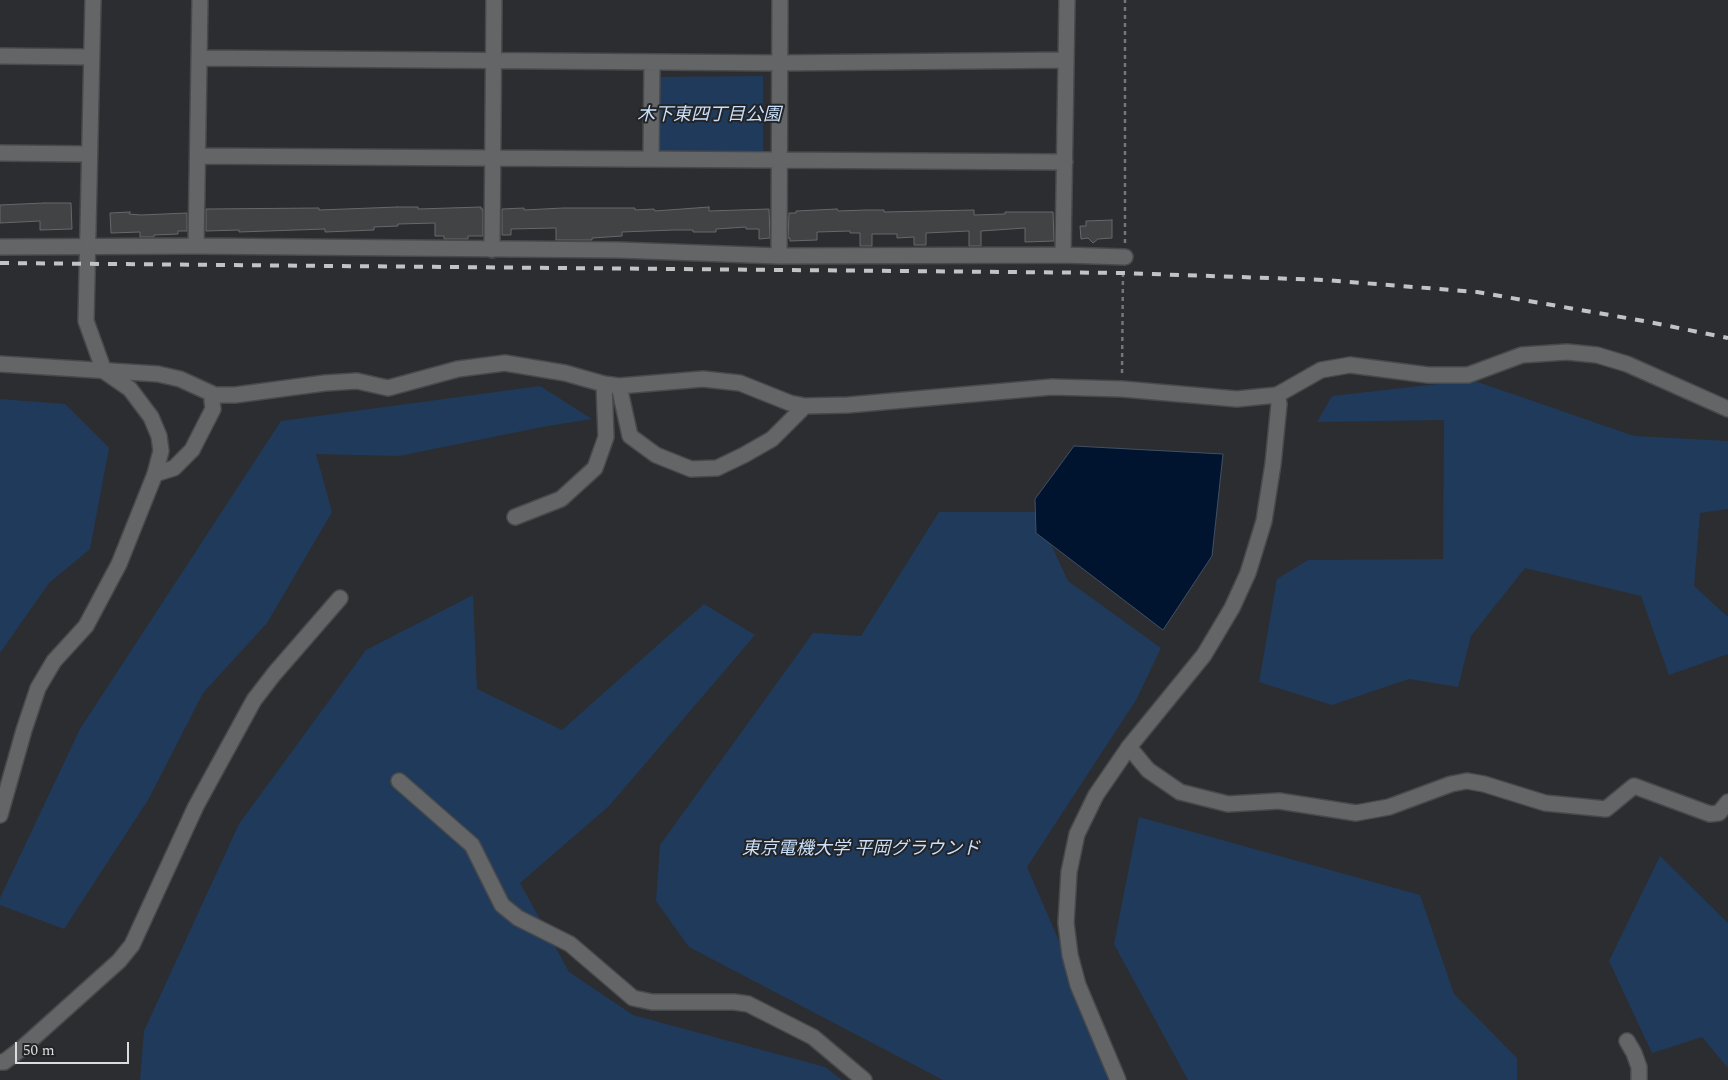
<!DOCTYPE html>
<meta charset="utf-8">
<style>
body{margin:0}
#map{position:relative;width:1728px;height:1080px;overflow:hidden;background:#2c2d30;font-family:Spectral,serif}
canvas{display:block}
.scale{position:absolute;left:15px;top:1042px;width:114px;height:22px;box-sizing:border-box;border:2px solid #dbdcdd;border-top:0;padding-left:6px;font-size:15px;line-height:18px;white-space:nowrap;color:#dbdcdd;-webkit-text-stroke:4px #222426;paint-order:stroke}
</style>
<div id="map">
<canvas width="1728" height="1080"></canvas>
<div class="scale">50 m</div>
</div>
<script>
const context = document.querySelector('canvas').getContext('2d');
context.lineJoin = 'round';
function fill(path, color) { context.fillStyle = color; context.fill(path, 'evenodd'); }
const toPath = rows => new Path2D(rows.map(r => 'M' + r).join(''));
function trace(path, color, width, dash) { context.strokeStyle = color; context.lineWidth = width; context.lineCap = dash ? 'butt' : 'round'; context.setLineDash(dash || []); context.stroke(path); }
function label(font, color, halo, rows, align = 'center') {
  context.font = font + ' Spectral,"Noto Sans JP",serif'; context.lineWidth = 4; context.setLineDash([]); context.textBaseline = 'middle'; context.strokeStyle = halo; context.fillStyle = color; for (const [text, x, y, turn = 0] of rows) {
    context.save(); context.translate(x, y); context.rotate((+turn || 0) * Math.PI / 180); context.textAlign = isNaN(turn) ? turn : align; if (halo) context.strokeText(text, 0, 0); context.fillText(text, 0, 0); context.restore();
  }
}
fill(toPath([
 [763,76,763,155,654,154,656,77],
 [1472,380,1634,436,1728,441,1728,509,1700,513,1694,586,1728,617,1728,654,1669,675,1641,596,1525,568,1471,636,1458,687,1409,679,1332,705,1259,682,1277,579,1308,560,1443,559,1444,420,1317,422,1332,396],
 [540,386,592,419,542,427,399,456,316,454,332,512,267,623,203,693,148,800,64,929,0,905,0,898,80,729,281,421],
 [0,399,65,404,109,448,90,549,49,583,0,653],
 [939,512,1036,512,1068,581,1161,648,1136,700,1027,867,1119,1080,943,1080,689,947,656,901,660,845,813,633,861,636],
 [473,595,477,689,562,730,704,604,755,635,609,806,520,883,569,972,633,1015,825,1067,842,1080,140,1080,144,1031,239,824,366,650],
 [1139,817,1420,895,1454,994,1517,1058,1517,1080,1188,1080,1114,944],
 [1660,856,1728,923,1728,1068,1702,1037,1652,1053,1609,961]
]), '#203a5b');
const water = toPath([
 [1074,446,1223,454,1212,556,1163,630,1036,533,1035,499,1074,446]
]);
fill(water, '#001430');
trace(water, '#425064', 1);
const building = toPath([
 [44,203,71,203,72,229,40,230,40,221,0,223,0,205,44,203],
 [397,207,418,207,418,209,481,207,481,209,483,209,483,236,468,236,468,239,444,239,444,236,435,236,435,223,398,224,398,226,374,227,374,230,325,232,325,229,239,232,239,230,206,231,206,209,319,208,319,210,397,207],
 [709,207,709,211,769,209,770,238,759,239,759,229,746,229,746,227,716,229,716,232,693,232,693,230,674,230,622,232,622,236,592,238,592,240,556,240,556,228,511,229,511,235,502,235,502,209,524,208,524,210,563,208,635,208,635,210,654,209,655,211,709,207],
 [837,209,838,211,866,210,884,210,884,212,974,210,974,215,1005,214,1005,212,1053,212,1054,241,1025,242,1025,228,981,231,981,246,969,246,969,231,926,233,926,245,914,245,914,237,897,238,897,234,872,234,872,246,860,246,860,233,850,233,850,231,817,232,817,240,790,241,790,238,788,238,789,213,796,213,796,211,837,209],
 [130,212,129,214,141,215,187,213,187,231,178,231,178,234,154,235,154,237,140,237,140,232,111,233,110,213,130,212],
 [1112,220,1112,238,1098,239,1093,243,1088,238,1081,239,1080,226,1086,226,1086,221,1112,220]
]);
fill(building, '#414345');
trace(building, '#66686b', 1);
const street = toPath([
 [0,56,91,57],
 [199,58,780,63,1066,60],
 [0,153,89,154],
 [198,156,1065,162],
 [651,159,652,63],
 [196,246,200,0],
 [0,247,196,246,619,250,779,256,1063,255,1125,257],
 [492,250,494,0],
 [1063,255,1067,0],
 [779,256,780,0],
 [0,364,158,374,180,379,215,395,235,395,325,383,357,381,388,388,458,369,505,363,565,373,604,384,619,386,703,379,740,383,790,403,805,406,848,405,1052,387,1122,389,1237,399,1277,395,1321,370,1350,365,1428,375,1468,375,1522,355,1567,352,1597,355,1627,364,1728,409],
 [619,386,630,436,656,455,691,469,717,468,744,455,772,439,805,406],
 [155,474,174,468,192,450,213,409,212,400,215,395],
 [515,517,561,499,595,468,606,437,604,384],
 [1129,747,1148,770,1180,792,1228,804,1279,801,1356,813,1389,807,1451,784,1467,781,1484,784,1545,803,1606,809,1634,786,1710,814,1719,813,1728,802],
 [399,781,472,845,502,905,518,918,570,944,633,998,652,1002,734,1002,748,1004,813,1037,864,1080],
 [1627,1041,1634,1053,1639,1067,1639,1080],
 [0,1062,4,1062,21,1049,119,961,132,945,196,806,254,700,274,674,340,598]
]);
const secondary = toPath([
 [0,815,24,730,38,688,54,661,86,626,119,564,155,474,161,451,159,436,151,417,130,389,104,371,86,321,93,0],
 [1118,1080,1078,985,1070,955,1066,923,1069,872,1077,834,1096,795,1129,747,1204,655,1232,608,1248,573,1264,521,1273,464,1279,404,1277,395]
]);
trace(street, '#48494b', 18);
trace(secondary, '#48494b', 18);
trace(toPath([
 [1125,243,1125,0],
 [1122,373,1123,271]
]), '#757678', 2.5, [4, 4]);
trace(street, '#636567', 15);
trace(secondary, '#636567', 15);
trace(toPath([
 [0,263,1123,273,1325,280,1477,292,1644,321,1728,338]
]), '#c2c3c5', 4, [9, 9]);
label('italic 18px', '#cadffb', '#222426', [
 ["木下東四丁目公園",709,116],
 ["東京電機大学 平岡グラウンド",861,850]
]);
</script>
